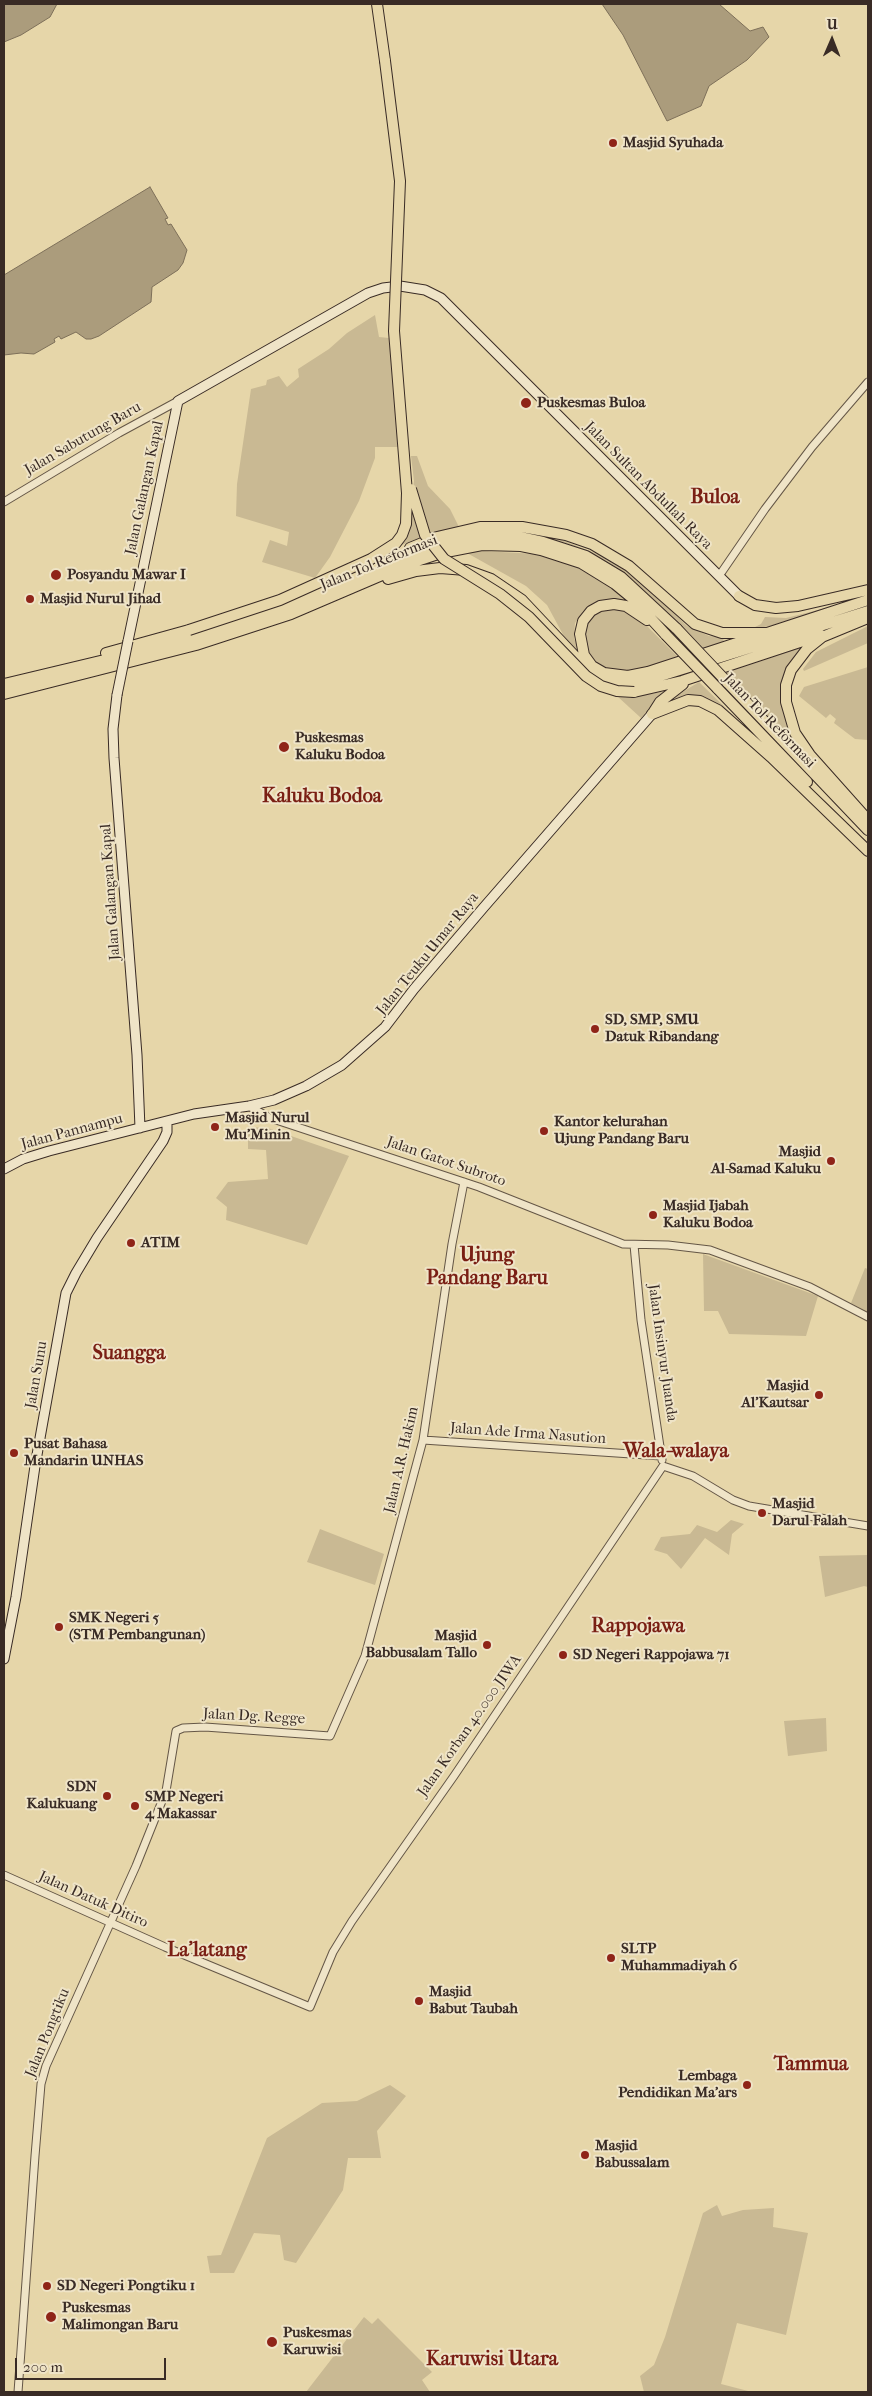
<!DOCTYPE html>
<style>
body{margin:0}
#map{position:relative;width:872px;height:2396px;overflow:hidden;background:#e6d6a9;font-family:"IM FELL French Canon",serif}
canvas{display:block}
.frame{position:absolute;inset:0;border:5px solid #392b25;pointer-events:none}
.north{position:absolute;left:807px;top:15px;width:50px;height:50px;-webkit-text-stroke:4px #efe4c7;paint-order:stroke;rotate:1deg;font-size:14px;font-weight:700;line-height:20px;text-align:center;color:#392b25}
.north::after{content:'';display:block;margin:auto;width:18px;height:22px;background:#392b25;clip-path:polygon(50% 0,100% 100%,50% 72%,0 100%)}
.scale{position:absolute;left:15px;top:2358px;width:151px;height:22px;box-sizing:border-box;border:2px solid #392b25;border-top:0;padding-left:6px;font-size:15px;line-height:18px;white-space:nowrap;color:#392b25;-webkit-text-stroke:4px #efe4c7;paint-order:stroke}
</style>
<div id="map">
<canvas width="872" height="2396"></canvas>
<div class="frame"></div>
<div class="north">U</div>
<div class="scale">200 m</div>
</div>
<script>
const context = document.querySelector('canvas').getContext('2d');
context.lineJoin = 'round';
function fill(path, color) { context.fillStyle = color; context.fill(path, 'evenodd'); }
const toPath = rows => new Path2D(rows.map(r => 'M' + r).join(''));
function trace(path, color, width, dash) { context.strokeStyle = color; context.lineWidth = width; context.lineCap = dash ? 'butt' : 'round'; context.setLineDash(dash || []); context.stroke(path); }
function label(font, color, halo, rows, align = 'center') {
  context.font = font + ' "IM FELL French Canon",serif'; context.lineWidth = 4; context.setLineDash([]); context.textBaseline = 'middle'; context.strokeStyle = halo; context.fillStyle = color; for (const [text, x, y, turn = 0] of rows) {
    context.save(); context.translate(x, y); context.rotate((+turn || 0) * Math.PI / 180); context.textAlign = isNaN(turn) ? turn : align; if (halo) context.strokeText(text, 0, 0); context.fillText(text, 0, 0); context.restore();
  }
}
fill(toPath([
 [375,315,379,337,389,338,399,447,375,447,375,458,359,501,330,557,315,578,262,562,270,540,287,546,289,532,236,516,237,484,251,389,266,385,267,380,279,376,287,387,299,377,298,369,329,349,347,333],
 [411,456,417,456,428,486,450,509,459,527,422,537,394,548,411,504,414,481],
 [508,532,541,535,559,539,600,555,636,577,687,626,709,636,723,637,724,643,703,651,590,554],
 [482,551,538,554,582,568,615,590,627,603,605,600,595,602,583,611,575,623,574,638,582,659,566,640,547,605,526,586,467,553],
 [838,605,774,625,749,630,761,624,765,617,786,618],
 [622,607,638,617,679,658,629,674,605,672,590,659,582,630,595,610],
 [868,626,868,643,804,671,803,669,816,652],
 [810,643,798,654,785,673,782,707,792,738,829,784,722,668],
 [868,667,868,740,855,739,834,723,836,719,830,714,826,718,799,696,804,687],
 [699,682,781,762,706,700,673,702,671,699],
 [666,691,641,718,617,696,640,696],
 [265,1127,349,1156,307,1245,226,1220,227,1207,216,1198,228,1182,268,1179,266,1150,248,1149,248,1128],
 [703,1254,818,1296,806,1336,729,1334,718,1311,704,1311],
 [865,1268,868,1269,868,1312,851,1303],
 [731,1520,744,1524,732,1534,729,1555,705,1538,681,1569,667,1554,654,1550,661,1537,690,1534,697,1525,717,1532],
 [320,1529,384,1554,375,1585,307,1562],
 [868,1555,868,1587,864,1586,825,1597,819,1556],
 [826,1718,827,1751,788,1756,784,1721],
 [390,2085,406,2096,377,2131,381,2158,348,2158,343,2190,296,2263,284,2260,280,2235,254,2233,234,2273,210,2273,207,2256,221,2255,267,2138,322,2103,357,2101],
 [717,2205,722,2216,743,2210,774,2208,773,2227,808,2233,786,2335,737,2323,721,2384,752,2392,644,2392,640,2376,654,2365,665,2337,703,2213],
 [364,2317,372,2324,378,2318,432,2372,422,2380,430,2392,306,2392]
]), '#c9b993');
const water = toPath([
 [4,4,57,4,50,17,21,35,4,42,4,4],
 [602,4,719,4,750,31,763,27,769,37,747,60,709,86,701,106,667,121,623,35,602,4],
 [150,187,168,218,165,219,168,225,171,224,187,250,183,263,178,270,152,287,151,302,99,336,91,339,86,339,76,332,61,339,59,336,54,339,55,342,34,354,21,353,4,355,4,275,150,187]
]);
fill(water, '#ab9c7c');
trace(water, '#7d6f59', 1);
const tertiary = toPath([
 [4,502,119,433,178,401],
 [719,576,765,509,812,447,868,382],
 [249,1106,270,1118,479,1187,623,1244,668,1245,710,1250,810,1287,868,1317],
 [634,1245,641,1320,662,1460],
 [423,1440,661,1456],
 [663,1466,693,1476,733,1500,749,1506,868,1526],
 [4,1875,165,1947,310,2007,333,1952,352,1921,454,1776,663,1466],
 [18,2392,35,2156,41,2084,46,2066,136,1866,166,1791,176,1731,183,1728,205,1727,330,1736,365,1656,423,1440,452,1244,464,1182]
]);
const secondary = toPath([
 [128,641,178,401,368,293,383,288,400,286,425,290,441,298,739,596],
 [117,695,113,729,114,758,137,1055,140,1128],
 [4,1169,23,1159,49,1151,194,1114,249,1106,274,1100,306,1086,342,1065,385,1027,414,989,484,907,652,714],
 [4,1659,16,1597,35,1466,66,1293,76,1273,97,1238,163,1141,167,1132,167,1122]
]);
const motorway = toPath([
 [377,4,385,61],
 [410,548,437,537,480,527,522,527,566,535,592,544,629,566,695,624,722,633,769,633],
 [388,579,416,571,440,568,466,570,491,579,522,600,586,668,601,679,622,684,641,682,868,611],
 [739,596,755,605,776,608,798,606,868,590],
 [868,618,822,637,807,649,791,670,786,685,786,702,795,733,810,755,868,820],
 [647,620,626,606,614,604,600,606,591,611,583,621,580,634,584,655,592,666,604,673,628,676,648,672,868,600],
 [106,653,189,630],
 [727,682,868,830],
 [4,684,142,651,220,629,285,606,404,557,439,545,482,536,520,537,543,542,586,556,621,577,677,629],
 [717,688,807,782],
 [634,692,682,681,821,635],
 [4,694,196,645,291,614,408,564,441,553,482,545,521,546,541,550,581,563,615,584,632,598,666,635],
 [653,713,660,702,683,684],
 [652,714,688,700,700,701,718,710,771,757,868,851]
]);
trace(tertiary, '#645646', 9);
trace(secondary, '#392b25', 11);
trace(motorway, '#392b25', 12);
trace(tertiary, '#efe4c7', 7);
trace(secondary, '#efe4c7', 9);
trace(motorway, '#e6d6a9', 10);
const secondaryBridge = toPath([
 [117,695,128,641]
]);
const motorwayBridge = toPath([
 [411,489,425,535,444,559,500,594,529,617,586,676,601,686,617,691,634,692],
 [677,629,727,682],
 [189,630,280,600,371,559,396,543,402,535,406,524,407,493,394,331,400,181,385,61],
 [666,635,717,688]
]);
trace(secondaryBridge, '#392b25', 11, []);
trace(motorwayBridge, '#392b25', 12, []);
trace(secondaryBridge, '#efe4c7', 9);
trace(motorwayBridge, '#e6d6a9', 10);
for (const [x, y, r, color] of [
 [613,143,5,"#8f2418"],
 [526,403,6,"#8f2418"],
 [56,575,6,"#8f2418"],
 [30,599,5,"#8f2418"],
 [284,747,6,"#8f2418"],
 [595,1029,5,"#8f2418"],
 [215,1127,5,"#8f2418"],
 [544,1131,5,"#8f2418"],
 [831,1161,5,"#8f2418"],
 [653,1215,5,"#8f2418"],
 [131,1243,5,"#8f2418"],
 [819,1395,5,"#8f2418"],
 [14,1453,5,"#8f2418"],
 [762,1513,5,"#8f2418"],
 [59,1627,5,"#8f2418"],
 [487,1645,5,"#8f2418"],
 [563,1655,5,"#8f2418"],
 [107,1796,5,"#8f2418"],
 [135,1806,5,"#8f2418"],
 [611,1958,5,"#8f2418"],
 [419,2001,5,"#8f2418"],
 [747,2085,5,"#8f2418"],
 [585,2155,5,"#8f2418"],
 [47,2286,5,"#8f2418"],
 [51,2317,6,"#8f2418"],
 [272,2342,6,"#8f2418"]
]) { const dot = new Path2D(); dot.arc(x, y, r, 0, 2 * Math.PI); context.fillStyle = color; context.fill(dot); trace(dot, '#efe4c7', 2); }
label('bold 15px', '#392b25', '#efe4c7', [
 ["Masjid Syuhada",623,143],
 ["Puskesmas Buloa",537,403],
 ["Posyandu Mawar I",67,575],
 ["Masjid Nurul Jihad",40,599],
 ["Puskesmas",295,738],
 ["Kaluku Bodoa",295,755],
 ["SD, SMP, SMU",605,1020],
 ["Datuk Ribandang",605,1037],
 ["Masjid Nurul",225,1118],
 ["Mu'Minin",225,1135],
 ["Kantor kelurahan",554,1122],
 ["Ujung Pandang Baru",554,1139],
 ["Masjid",821,1152,"right"],
 ["Al-Samad Kaluku",821,1169,"right"],
 ["Masjid Ijabah",663,1206],
 ["Kaluku Bodoa",663,1223],
 ["ATIM",141,1243],
 ["Masjid",809,1386,"right"],
 ["Al'Kautsar",809,1403,"right"],
 ["Pusat Bahasa",24,1444],
 ["Mandarin UNHAS",24,1461],
 ["Masjid",772,1504],
 ["Darul Falah",772,1521],
 ["SMK Negeri 5",69,1618],
 ["(STM Pembangunan)",69,1635],
 ["Masjid",477,1636,"right"],
 ["Babbusalam Tallo",477,1653,"right"],
 ["SD Negeri Rappojawa 71",573,1655],
 ["SDN",97,1787,"right"],
 ["Kalukuang",97,1804,"right"],
 ["SMP Negeri",145,1797],
 ["4 Makassar",145,1814],
 ["SLTP",621,1949],
 ["Muhammadiyah 6",621,1966],
 ["Masjid",429,1992],
 ["Babut Taubah",429,2009],
 ["Lembaga",737,2076,"right"],
 ["Pendidikan Ma'ars",737,2093,"right"],
 ["Masjid",595,2146],
 ["Babussalam",595,2163],
 ["SD Negeri Pongtiku 1",57,2286],
 ["Puskesmas",62,2308],
 ["Malimongan Baru",62,2325],
 ["Puskesmas",283,2333],
 ["Karuwisi",283,2350]
], 'left');
label('15px', '#392b25', '#efe4c7', [
 ["Jalan Sabutung Baru",83,439,-30],
 ["Jalan Sultan Abdullah Raya",648,486,45],
 ["Jalan Galangan Kapal",145,488,-78],
 ["Jalan Tol Reformasi",379,563,-22],
 ["Jalan Tol Reformasi",769,721,46],
 ["Jalan Galangan Kapal",111,892,-94],
 ["Jalan Teuku Umar Raya",428,954,-51],
 ["Jalan Pannampu",72,1132,-15],
 ["Jalan Gatot Subroto",446,1162,19],
 ["Jalan Insinyur Juanda",662,1353,82],
 ["Jalan Sunu",37,1375,-80],
 ["Jalan Ade Irma Nasution",528,1434,4],
 ["Jalan A.R. Hakim",402,1460,-77],
 ["Jalan Dg. Regge",254,1717,3],
 ["Jalan Korban 40.000 JIWA",470,1726,-55],
 ["Jalan Datuk Ditiro",93,1900,24],
 ["Jalan Pongtiku",48,2033,-68]
]);
label('bold 20px', '#7a1f14', '#efe4c7', [
 ["Buloa",715,498],
 ["Kaluku Bodoa",322,797],
 ["Ujung",487,1256],
 ["Pandang Baru",487,1279],
 ["Suangga",129,1354],
 ["Wala-walaya",676,1452],
 ["Rappojawa",638,1627],
 ["La'latang",207,1951],
 ["Tammua",811,2065],
 ["Karuwisi Utara",492,2360]
]);
</script>
